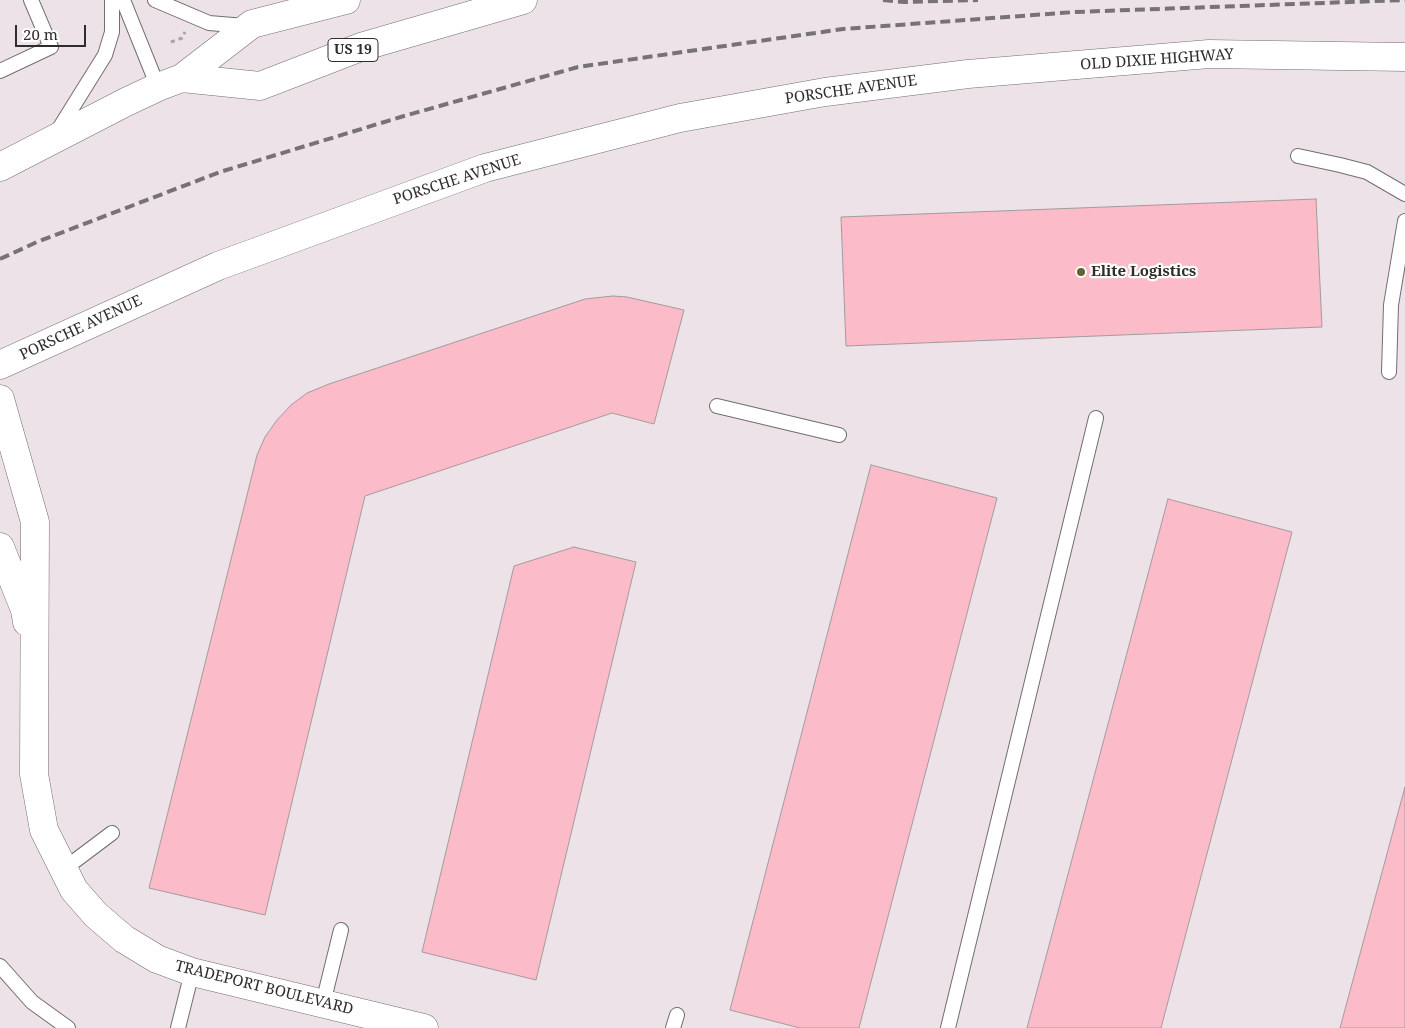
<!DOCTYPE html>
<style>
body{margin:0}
#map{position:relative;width:1405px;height:1028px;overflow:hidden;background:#f4eff2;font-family:"Noto Serif",serif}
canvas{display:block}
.scale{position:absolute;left:15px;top:25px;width:71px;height:22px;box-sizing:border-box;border:2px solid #2e2c2d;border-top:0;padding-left:6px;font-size:15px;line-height:18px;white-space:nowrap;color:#2e2c2d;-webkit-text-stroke:4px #fffefe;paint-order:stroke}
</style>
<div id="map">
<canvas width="1405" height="1028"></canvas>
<div class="scale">20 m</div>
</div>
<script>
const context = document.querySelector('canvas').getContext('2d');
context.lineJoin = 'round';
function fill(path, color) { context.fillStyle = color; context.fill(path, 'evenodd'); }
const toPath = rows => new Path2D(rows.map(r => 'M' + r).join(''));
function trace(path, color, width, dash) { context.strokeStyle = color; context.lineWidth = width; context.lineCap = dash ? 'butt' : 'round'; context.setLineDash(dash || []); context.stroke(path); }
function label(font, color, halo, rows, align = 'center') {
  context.font = font + ' "Noto Serif",serif'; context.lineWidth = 4.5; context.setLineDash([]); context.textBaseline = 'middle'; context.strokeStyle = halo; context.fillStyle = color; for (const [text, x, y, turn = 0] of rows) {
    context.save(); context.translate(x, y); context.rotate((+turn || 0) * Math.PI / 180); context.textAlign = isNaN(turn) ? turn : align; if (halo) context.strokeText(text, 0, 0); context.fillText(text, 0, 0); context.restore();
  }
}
fill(toPath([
 [0,0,1405,0,1405,1028,0,1028]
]), '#eee2e9');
const building = toPath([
 [1316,199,1322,327,846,346,841,217,1316,199],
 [613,296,627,297,684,310,654,424,612,413,365,496,265,915,149,888,257,455,265,437,277,420,291,405,307,393,329,384,585,299,613,296],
 [871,465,997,498,859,1028,800,1028,730,1010,871,465],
 [1168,499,1292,532,1161,1028,1027,1028,1168,499],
 [574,547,636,562,536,980,422,952,514,566,574,547],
 [1405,787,1405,1028,1340,1028,1405,787]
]);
fill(building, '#fbbbc8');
trace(building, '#a29c9d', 1);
const lane = toPath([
 [123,0,158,87],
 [155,0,209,23,245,26],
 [0,71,51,47,31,0],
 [57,132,105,55,112,32,112,0],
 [1298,156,1340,165,1367,172,1405,194],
 [1389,372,1391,305,1405,221],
 [717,406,839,435],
 [64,869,112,833],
 [0,966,32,1002,68,1028],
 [323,1003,341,930],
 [178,1028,192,972],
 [673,1028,677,1015],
 [948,1028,1096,418]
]);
const street = toPath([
 [0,365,218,266,485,168,680,118,825,92,968,74,1209,54,1405,57],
 [0,399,35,522,34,774,44,830,74,890,96,915,124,939,157,959,192,972,424,1028],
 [0,547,25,610,27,622]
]);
const primary = toPath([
 [182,78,260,86,361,47,523,0],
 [0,167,126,102,158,87,182,78,252,24,346,0]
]);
trace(lane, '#726d70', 16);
trace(street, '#726d70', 29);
trace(primary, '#726d70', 29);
trace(toPath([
 [171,42,182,38,185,32]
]), '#a7a3a5', 3, [4, 4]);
trace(lane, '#fff', 14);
trace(street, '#fff', 28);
trace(primary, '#fff', 28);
trace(toPath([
 [883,0,904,2,978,0],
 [0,259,37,242,220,172,404,116,578,67,843,29,1075,12,1405,0]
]), '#777375', 4, [10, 5]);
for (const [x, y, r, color] of [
 [1081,272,5,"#64622f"]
]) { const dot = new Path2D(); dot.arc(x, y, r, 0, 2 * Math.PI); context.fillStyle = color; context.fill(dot); trace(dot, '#fffefe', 2); }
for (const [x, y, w] of [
 [353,50,50]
]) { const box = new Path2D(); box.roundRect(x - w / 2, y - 11.5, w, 23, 4); context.fillStyle = '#fffefe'; context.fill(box); trace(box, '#2e2c2d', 1); }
label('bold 14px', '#2e2c2d', null, [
 ["US 19",353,50]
]);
label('15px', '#2e2c2d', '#fffefe', [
 ["OLD DIXIE HIGHWAY",1157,60,-4],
 ["PORSCHE AVENUE",851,90,-8],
 ["PORSCHE AVENUE",457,180,-18],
 ["PORSCHE AVENUE",81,328,-25],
 ["TRADEPORT BOULEVARD",264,988,14]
]);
label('bold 15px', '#2e2c2d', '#fffefe', [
 ["Elite Logistics",1091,272]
], 'left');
</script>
